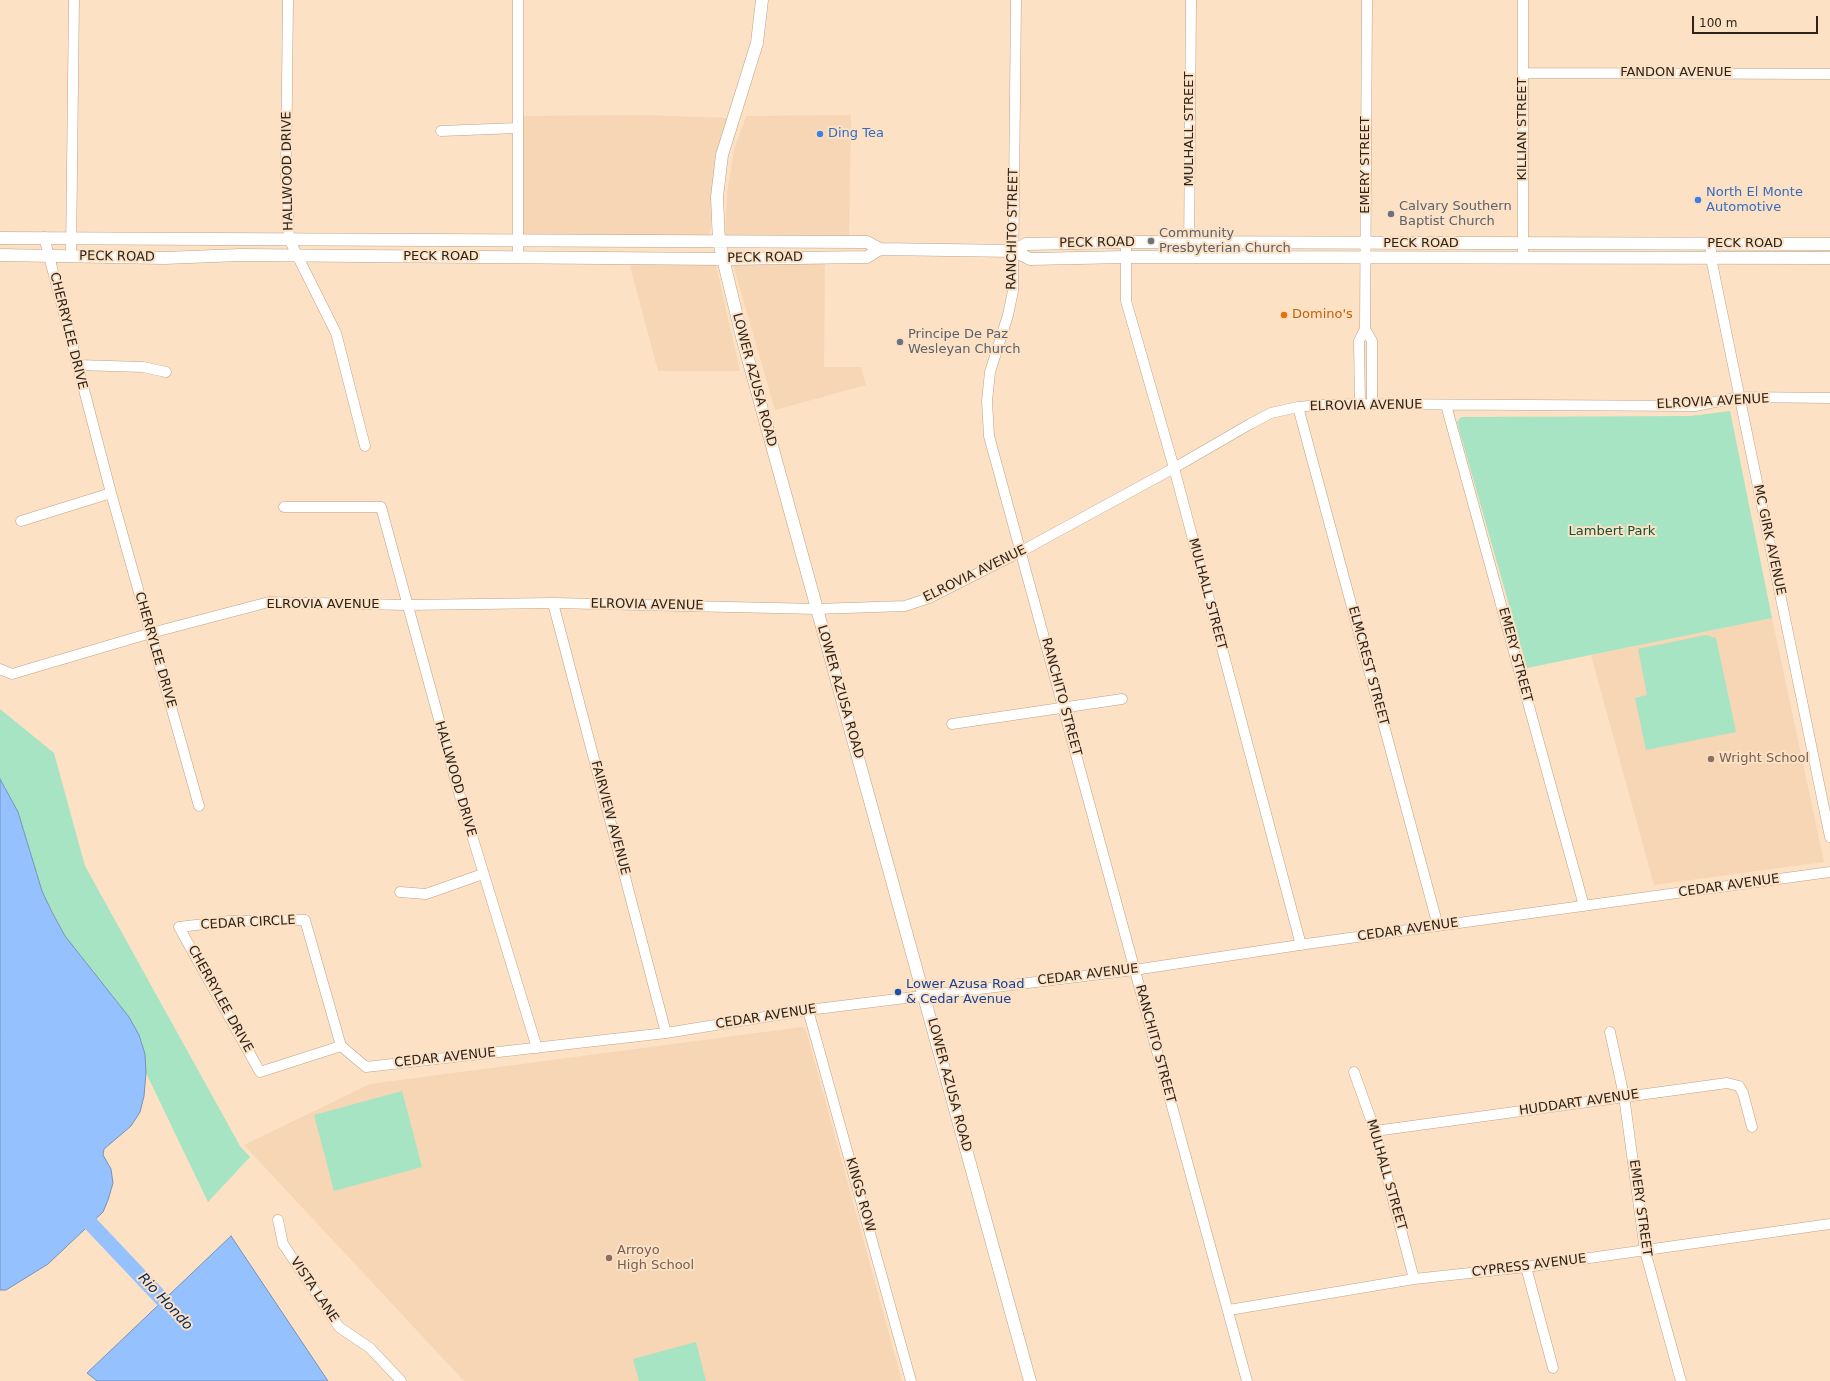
<!DOCTYPE html>
<style>
body{margin:0}
#map{position:relative;width:1830px;height:1381px;overflow:hidden;background:#fce1c5;font-family:"DejaVu Sans",sans-serif}
canvas{display:block}
.scale{position:absolute;left:1692px;top:16px;width:126px;height:18px;box-sizing:border-box;border:2px solid #2d2319;border-top:0;padding-left:5px;font-size:12px;line-height:14px;white-space:nowrap;color:#2d2319;-webkit-text-stroke:3px #fce1c5;paint-order:stroke}
</style>
<div id="map">
<canvas width="1830" height="1381"></canvas>
<div class="scale">100 m</div>
</div>
<script>
const context = document.querySelector('canvas').getContext('2d');
context.lineJoin = 'round';
function fill(path, color) { context.fillStyle = color; context.fill(path, 'evenodd'); }
const toPath = rows => new Path2D(rows.map(r => 'M' + r).join(''));
function trace(path, color, width, dash) { context.strokeStyle = color; context.lineWidth = width; context.lineCap = dash ? 'butt' : 'round'; context.setLineDash(dash || []); context.stroke(path); }
function label(font, color, halo, rows, align = 'center') {
  context.font = font + ' "DejaVu Sans",sans-serif'; context.lineWidth = 4; context.setLineDash([]); context.textBaseline = 'middle'; context.strokeStyle = halo; context.fillStyle = color; for (const [text, x, y, turn = 0] of rows) {
    context.save(); context.translate(x, y); context.rotate((+turn || 0) * Math.PI / 180); context.textAlign = isNaN(turn) ? turn : align; if (halo) context.strokeText(text, 0, 0); context.fillText(text, 0, 0); context.restore();
  }
}
fill(toPath([
 [642,115,728,118,714,174,710,236,520,237,521,116],
 [851,115,849,238,725,237,727,193,734,150,746,116],
 [825,259,824,367,861,367,866,385,775,410,732,261],
 [715,261,740,371,658,371,629,262],
 [1772,618,1824,862,1654,885,1591,655],
 [802,1027,806,1030,902,1381,464,1381,244,1145,370,1084]
]), '#f6d6b4');
fill(toPath([
 [1730,411,1772,618,1527,668,1457,422,1461,417,1691,416],
 [1706,635,1716,638,1736,732,1646,750,1635,698,1647,695,1638,649],
 [0,709,54,753,85,866,240,1146,250,1157,208,1202,146,1073,145,1054,139,1035,129,1017,65,936,42,891,18,812,0,779],
 [402,1091,422,1167,334,1191,314,1115],
 [696,1342,706,1381,639,1381,633,1359]
]), '#a6e4c4');
const water = toPath([
 [0,779,18,812,42,891,52,912,65,936,129,1017,139,1035,145,1054,146,1073,144,1096,140,1112,131,1126,104,1149,103,1155,111,1169,113,1183,108,1200,103,1212,48,1264,6,1290,0,1290,0,779],
 [231,1236,328,1381,97,1381,87,1373,231,1236]
]);
fill(water, '#95c1ff');
trace(water, '#7692ba', 1);
trace(toPath([
 [91,1224,177,1315]
]), '#95c1ff', 15);
const minor = toPath([
 [288,0,286,174,289,239,336,333,365,446],
 [1016,0,1013,291,1008,315,990,372,987,401,989,436,1247,1381],
 [1523,73,1830,74],
 [441,131,517,128],
 [44,237,111,493,199,806],
 [1126,242,1126,301,1174,468,1301,945],
 [1711,244,1711,258,1830,837],
 [71,256,74,0],
 [518,257,518,0],
 [1189,257,1191,0],
 [1523,258,1523,0],
 [1365,329,1372,341,1372,404],
 [77,365,143,367,166,372],
 [1360,404,1359,341,1365,329,1367,0],
 [1446,405,1584,906],
 [1298,407,1438,926],
 [284,507,381,507,459,793,537,1048],
 [21,521,111,493],
 [553,603,666,1033],
 [0,669,12,674,151,633,269,602,407,605,553,603,817,609,905,606,929,598,1020,552,1174,468,1250,424,1271,413,1298,407,1319,405,1360,404,1695,406,1740,397,1830,398],
 [952,724,1122,699],
 [400,892,426,894,483,874],
 [305,920,341,1046,260,1072,179,927,230,921,305,920],
 [808,1010,911,1381],
 [1610,1032,1624,1096,1645,1251,1681,1381],
 [341,1046,366,1067,666,1033,808,1010,1134,970,1306,944,1830,872],
 [1354,1072,1375,1131,1414,1279],
 [1375,1131,1727,1083,1739,1086,1743,1093,1752,1127],
 [278,1220,283,1244,339,1327,370,1348,401,1381],
 [1526,1267,1553,1368],
 [1229,1310,1414,1279,1526,1267,1830,1224]
]);
const major = toPath([
 [762,0,757,43,722,155,717,197,719,242,742,337,1030,1381],
 [0,238,867,242,880,249,1014,251,1030,259,1126,257,1830,258],
 [1014,251,1026,244,1126,242,1830,244],
 [0,255,164,258,240,255,723,259,867,257,880,249]
]);
trace(minor, '#bca388', 11);
trace(major, '#bca388', 13);
trace(minor, '#fff', 10);
trace(major, '#fff', 12);
for (const [x, y, r, color] of [
 [820,134,4,"#3f7fe0"],
 [1698,200,4,"#3f7fe0"],
 [1391,214,4,"#6b7280"],
 [1151,241,4,"#6b7280"],
 [1284,315,4,"#e8710a"],
 [900,342,4,"#6b7280"],
 [1711,759,4,"#8d6e63"],
 [898,992,4,"#1a4fb4"],
 [609,1258,4,"#8d6e63"]
]) { const dot = new Path2D(); dot.arc(x, y, r, 0, 2 * Math.PI); context.fillStyle = color; context.fill(dot); trace(dot, '#fce1c5', 1.5); }
label('13px', '#2d2319', '#fce1c5', [
 ["FANDON AVENUE",1676,73],
 ["MULHALL STREET",1190,129,-90],
 ["KILLIAN STREET",1523,129,-90],
 ["EMERY STREET",1366,165,-90],
 ["HALLWOOD DRIVE",288,171,-91],
 ["RANCHITO STREET",1013,229,-89],
 ["PECK ROAD",1097,243,-1],
 ["PECK ROAD",1421,244],
 ["PECK ROAD",1745,244],
 ["PECK ROAD",117,257,1],
 ["PECK ROAD",441,257],
 ["PECK ROAD",765,258,-1],
 ["CHERRYLEE DRIVE",68,331,76],
 ["LOWER AZUSA ROAD",754,380,75],
 ["ELROVIA AVENUE",1713,402,-3],
 ["ELROVIA AVENUE",1366,406,-1],
 ["MC GIRK AVENUE",1769,540,78],
 ["ELROVIA AVENUE",975,574,-26],
 ["MULHALL STREET",1207,594,75],
 ["ELROVIA AVENUE",323,605],
 ["ELROVIA AVENUE",647,605,1],
 ["CHERRYLEE DRIVE",155,650,74],
 ["EMERY STREET",1515,655,75],
 ["ELMCREST STREET",1368,666,75],
 ["LOWER AZUSA ROAD",840,692,74],
 ["RANCHITO STREET",1061,697,75],
 ["HALLWOOD DRIVE",455,779,74],
 ["FAIRVIEW AVENUE",610,818,75],
 ["CEDAR AVENUE",1729,886,-8],
 ["CEDAR CIRCLE",248,923,-3],
 ["CEDAR AVENUE",1408,930,-8],
 ["CEDAR AVENUE",1088,975,-7],
 ["CHERRYLEE DRIVE",220,999,61],
 ["CEDAR AVENUE",766,1017,-9],
 ["RANCHITO STREET",1155,1044,75],
 ["CEDAR AVENUE",445,1058,-6],
 ["LOWER AZUSA ROAD",949,1085,75],
 ["HUDDART AVENUE",1579,1103,-8],
 ["MULHALL STREET",1386,1175,74],
 ["KINGS ROW",860,1195,74],
 ["EMERY STREET",1640,1208,82],
 ["CYPRESS AVENUE",1529,1266,-7],
 ["VISTA LANE",314,1290,56]
]);
label('13px', '#366cbe', '#fce1c5', [
 ["Ding Tea",828,134],
 ["North El Monte",1706,193],
 ["Automotive",1706,208]
], 'left');
label('13px', '#5b616d', '#fce1c5', [
 ["Calvary Southern",1399,207],
 ["Baptist Church",1399,222],
 ["Community",1159,234],
 ["Presbyterian Church",1159,249],
 ["Principe De Paz",908,335],
 ["Wesleyan Church",908,350]
], 'left');
label('13px', '#c56008', '#fce1c5', [
 ["Domino's",1292,315]
], 'left');
label('13px', '#0e5138', '#fce1c5', [
 ["Lambert Park",1612,532]
]);
label('13px', '#785e54', '#fce1c5', [
 ["Wright School",1719,759],
 ["Arroyo",617,1251],
 ["High School",617,1266]
], 'left');
label('13px', '#164399', '#fce1c5', [
 ["Lower Azusa Road",906,985],
 ["& Cedar Avenue",906,1000]
], 'left');
label('italic 14px', '#032d62', '#fce1c5', [
 ["Rio Hondo",165,1302,47]
]);
</script>
